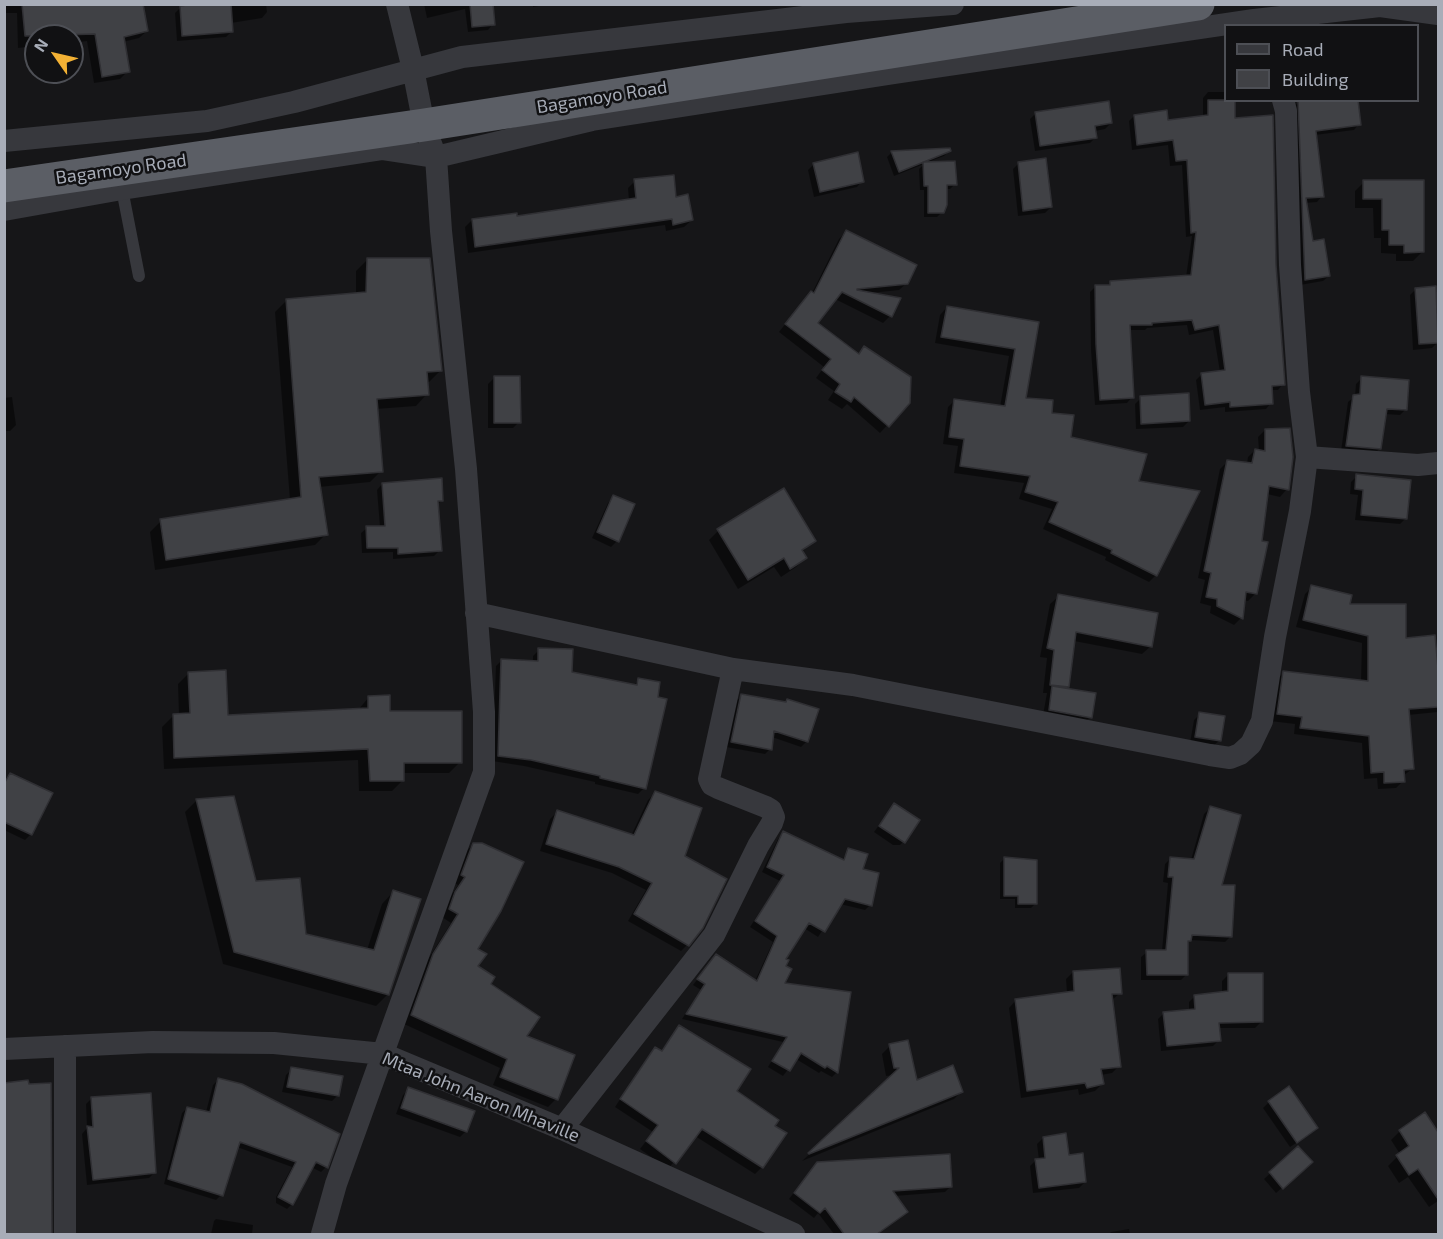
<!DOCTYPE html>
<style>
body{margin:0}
#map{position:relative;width:1443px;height:1239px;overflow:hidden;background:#161618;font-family:"Exo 2",sans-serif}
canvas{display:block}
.frame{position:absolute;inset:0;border:6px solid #a8adb8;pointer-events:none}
.legend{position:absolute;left:1224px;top:24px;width:195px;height:78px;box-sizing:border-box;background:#111113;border:2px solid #4d4f55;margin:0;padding:8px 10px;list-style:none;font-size:18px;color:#a8adb8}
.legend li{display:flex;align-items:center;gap:12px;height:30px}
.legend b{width:30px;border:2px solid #4d4f55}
.north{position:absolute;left:24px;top:24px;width:60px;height:60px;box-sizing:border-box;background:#111113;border:2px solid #4d4f55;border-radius:50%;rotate:304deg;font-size:16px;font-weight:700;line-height:24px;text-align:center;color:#a8adb8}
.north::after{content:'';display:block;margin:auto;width:21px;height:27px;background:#f2b134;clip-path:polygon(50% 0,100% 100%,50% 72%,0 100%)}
</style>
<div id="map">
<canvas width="1443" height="1239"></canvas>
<div class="frame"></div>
<ul class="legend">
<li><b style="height:8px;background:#37383d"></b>Road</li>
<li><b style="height:16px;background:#404145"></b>Building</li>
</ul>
<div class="north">N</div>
</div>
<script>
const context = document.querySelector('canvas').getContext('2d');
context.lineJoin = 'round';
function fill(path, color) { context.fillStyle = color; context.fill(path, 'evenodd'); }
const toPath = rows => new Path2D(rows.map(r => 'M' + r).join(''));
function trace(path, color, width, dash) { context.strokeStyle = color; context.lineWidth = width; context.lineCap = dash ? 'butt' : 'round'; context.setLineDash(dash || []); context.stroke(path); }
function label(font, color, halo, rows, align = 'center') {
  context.font = font + ' "Exo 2",sans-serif'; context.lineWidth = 5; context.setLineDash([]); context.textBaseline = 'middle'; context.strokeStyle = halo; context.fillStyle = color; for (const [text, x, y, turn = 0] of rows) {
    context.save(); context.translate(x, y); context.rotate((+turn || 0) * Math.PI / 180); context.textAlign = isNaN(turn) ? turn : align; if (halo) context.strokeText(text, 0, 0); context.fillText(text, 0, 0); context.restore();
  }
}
fill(toPath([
 [4,4,83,4,147,31,139,38,123,42,128,71,120,79,94,83,87,41,72,43,72,36,36,36,36,46,18,48,17,13,4,13],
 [207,4,266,4,267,12,262,18,231,23,231,32,226,37,177,41,175,13,181,7],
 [424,4,492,4,493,24,488,30,468,32,465,9,427,18],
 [533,4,551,4,533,7],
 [1208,92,1226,92,1226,100,1234,120,1275,265,1283,384,1278,390,1271,390,1271,403,1266,409,1225,412,1225,407,1200,410,1196,380,1202,374,1220,372,1213,330,1189,335,1187,325,1147,328,1145,330,1128,330,1132,397,1127,403,1095,405,1091,350,1090,292,1096,286,1107,286,1111,283,1186,277,1192,236,1186,237,1182,165,1170,166,1168,145,1132,150,1129,121,1134,116,1167,122,1203,117,1203,98],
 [1299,102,1359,124,1354,130,1315,135,1322,196,1317,202,1305,203,1312,243,1329,276,1323,281,1300,285,1293,107],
 [1036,113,1111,123,1105,129,1095,131,1096,137,1090,143,1035,151,1030,119],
 [949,151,944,156,925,163,955,184,950,189,946,189,942,212,937,217,924,217,924,190,920,190,919,169,924,164,894,176,887,157,892,152],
 [1019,163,1051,207,1045,213,1018,216,1013,169],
 [814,164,862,181,857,187,814,197,808,170],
 [635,181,674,198,692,220,684,227,666,231,665,225,468,253,465,227,472,220,516,217,629,201,628,188],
 [1422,181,1422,252,1413,261,1396,261,1396,254,1381,253,1381,238,1374,238,1373,208,1355,208,1355,191,1364,182],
 [847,231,907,283,899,290,871,293,890,316,883,323,835,299,816,324,857,355,864,348,909,402,880,433,847,404,842,409,828,400,834,391,816,378,824,367,779,332,804,300,812,293,839,239],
 [367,260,441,370,429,382,426,382,427,394,416,406,376,409,381,471,370,482,319,487,326,534,315,545,155,570,150,532,161,521,290,500,275,312,287,300,356,294,356,271],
 [1435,288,1438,342,1432,348,1413,350,1410,295,1416,289],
 [947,307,1038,323,1024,400,1050,415,1070,439,1137,482,1156,575,1149,582,1105,560,1106,557,1043,529,1052,509,1019,499,1024,483,954,473,958,446,943,444,948,407,955,400,1000,407,1009,356,935,343,940,315],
 [494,378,519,422,513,428,488,428,488,384],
 [1362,378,1406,409,1400,415,1385,414,1380,448,1374,454,1341,451,1348,402,1355,396,1356,384],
 [12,397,16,425,10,431,4,431,4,398],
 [1141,398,1189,421,1183,427,1136,429,1135,404],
 [1265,430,1287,489,1280,497,1267,494,1256,593,1248,601,1243,600,1241,618,1234,625,1210,613,1211,606,1200,603,1205,580,1198,578,1220,469,1227,462,1247,464,1248,457,1255,450,1259,451,1258,437],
 [1357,476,1406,518,1400,524,1355,520,1358,495,1350,494,1351,482],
 [382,484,442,500,437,505,440,550,434,556,393,559,393,552,362,553,361,533,367,528,380,527,377,490],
 [784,490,814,541,802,552,805,558,796,567,781,577,774,567,738,589,709,540,718,531],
 [614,497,617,541,611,547,592,538,608,503],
 [1312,587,1404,639,1434,637,1438,683,1438,712,1408,715,1412,769,1403,776,1403,781,1396,788,1378,789,1377,778,1364,779,1362,743,1294,734,1295,724,1270,721,1277,679,1284,672,1361,681,1362,643,1296,627,1305,594],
 [1059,596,1151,646,1142,654,1074,641,1067,686,1064,690,1090,717,1084,723,1043,715,1047,693,1043,693,1047,658,1040,657,1050,604],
 [539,650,571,673,633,686,639,680,644,788,638,794,595,784,595,782,524,766,492,761,496,666,502,660,533,662,533,656],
 [189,673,226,716,358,710,369,697,388,713,460,762,449,773,403,773,403,780,392,791,359,791,358,760,164,769,162,727,173,716,179,715,178,684],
 [742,696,784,704,787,700,807,741,801,747,772,737,770,749,765,754,726,747,736,701],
 [1200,714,1219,741,1213,746,1190,743,1194,720],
 [10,774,31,834,25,840,4,830,4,780],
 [655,793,683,856,687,945,681,951,628,921,646,890,612,873,540,851,550,819,557,812,631,836,648,800],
 [233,798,255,882,305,935,367,950,382,904,393,892,388,994,376,1006,223,964,185,812,196,801],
 [894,805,906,839,900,845,893,845,874,832],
 [1210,808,1220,886,1231,936,1225,942,1190,940,1187,944,1187,974,1181,980,1141,980,1141,957,1147,952,1162,951,1168,883,1163,882,1165,864,1171,858,1191,860,1204,814],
 [784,833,842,860,849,850,861,870,870,905,865,910,840,904,818,937,804,928,784,960,783,985,837,1072,832,1077,821,1071,819,1073,796,1059,783,1076,768,1067,783,1042,682,1019,701,990,693,985,711,962,755,981,773,942,750,927,780,881,762,872,778,839],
 [474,844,476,967,525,1037,556,1099,548,1107,493,1085,500,1068,404,1024,425,964,451,923,442,917,447,902,458,885,454,883,465,852],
 [1004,859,1035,904,1031,908,1015,908,1015,899,1000,899,1000,863],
 [1073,972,1120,993,1111,1001,1119,1066,1112,1073,1101,1075,1103,1083,1095,1091,1079,1095,1078,1089,1021,1098,1009,1008,1016,1000,1067,993,1066,979],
 [1228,975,1261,1022,1255,1028,1218,1028,1219,1040,1213,1046,1161,1051,1158,1019,1164,1013,1189,1011,1189,1002,1195,996,1222,993,1222,981],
 [679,1027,735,1092,762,1167,755,1174,695,1136,668,1169,640,1149,653,1132,615,1107,649,1055,656,1049,660,1052],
 [890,1046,916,1082,962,1091,954,1099,802,1161,894,1075,886,1076,882,1054],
 [292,1069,338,1095,332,1101,282,1092,286,1075],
 [218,1080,326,1167,321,1172,311,1167,292,1204,287,1209,276,1203,276,1197,292,1167,237,1147,221,1195,216,1200,164,1184,182,1113,187,1108,206,1112,213,1085],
 [4,1084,50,1085,50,1234,4,1234],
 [409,1089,466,1131,460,1137,396,1114,403,1095],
 [92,1098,155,1172,149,1178,87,1185,82,1134,87,1128,86,1104],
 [1269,1102,1310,1134,1290,1147,1263,1108],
 [1425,1114,1438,1135,1438,1201,1429,1207,1408,1177,1399,1183,1388,1166,1400,1154,1391,1140,1400,1131],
 [1043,1138,1068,1156,1085,1182,1079,1188,1033,1193,1030,1166,1036,1160,1039,1160,1037,1144],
 [1298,1148,1305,1168,1276,1193,1264,1179],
 [811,1170,951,1186,945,1192,895,1196,900,1217,877,1234,834,1234,818,1213,814,1218,789,1199],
 [216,1219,253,1225,252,1234,211,1234,214,1221],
 [1129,1229,1130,1234,1109,1234,1111,1232]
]), '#0007');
const building = toPath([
 [22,4,143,4,148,31,124,37,130,72,102,77,95,34,25,36,22,4],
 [194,4,231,4,233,32,182,36,180,6,194,4],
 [470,4,493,4,495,25,472,27,470,4],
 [1208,100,1235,100,1235,118,1273,115,1276,265,1285,385,1272,386,1273,404,1230,407,1230,402,1205,405,1201,373,1225,370,1219,325,1195,330,1192,320,1152,323,1152,325,1130,325,1134,398,1100,400,1096,344,1095,285,1110,285,1110,281,1191,275,1196,232,1191,233,1187,160,1176,161,1173,140,1137,145,1134,115,1167,110,1168,120,1208,115,1208,100],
 [1298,100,1358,100,1361,125,1316,131,1324,197,1306,198,1313,241,1324,239,1330,276,1305,280,1298,100],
 [1109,101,1112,123,1095,126,1097,138,1040,146,1035,112,1109,101],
 [950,148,951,151,899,172,891,151,950,148],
 [858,152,864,182,820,192,813,163,858,152],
 [1046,158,1052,207,1023,211,1018,162,1046,158],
 [955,161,957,185,947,185,947,205,944,213,928,213,928,186,924,186,923,162,955,161],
 [674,175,676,197,688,194,693,220,673,225,672,219,475,247,472,219,517,213,517,216,636,198,634,179,674,175],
 [1363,180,1424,180,1424,252,1404,253,1404,245,1389,245,1389,230,1382,230,1382,199,1363,199,1363,180],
 [846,230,917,265,908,284,857,289,857,290,901,298,892,317,842,292,818,323,859,354,864,346,911,377,910,403,889,427,854,397,851,402,835,392,840,384,822,370,831,359,785,324,811,291,814,293,846,230],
 [367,258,430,258,442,371,427,372,429,395,377,399,383,472,319,477,328,535,166,560,160,519,301,497,286,299,366,292,367,258],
 [1436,286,1438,343,1419,344,1415,288,1436,286],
 [947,306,1039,322,1026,398,1053,400,1052,413,1074,415,1071,437,1147,454,1139,481,1200,491,1157,576,1111,553,1112,550,1049,522,1058,502,1025,492,1030,476,960,466,964,439,949,437,954,399,1005,406,1015,349,941,337,947,306],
 [494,376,520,376,521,423,494,423,494,376],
 [1361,376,1409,380,1407,410,1387,409,1381,449,1346,446,1353,395,1360,394,1361,376],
 [1189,393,1190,421,1141,424,1140,396,1189,393],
 [1290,428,1293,457,1289,490,1269,486,1262,541,1268,542,1257,594,1246,592,1243,619,1217,606,1217,599,1206,597,1211,573,1204,571,1227,460,1252,463,1255,449,1265,451,1265,429,1290,428],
 [1356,474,1411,480,1407,519,1361,515,1363,490,1355,489,1356,474],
 [442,478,443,501,438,501,442,551,398,554,398,548,367,548,366,526,385,526,382,483,442,478],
 [784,488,816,541,802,550,807,558,790,569,784,558,748,580,717,529,784,488],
 [613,495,635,504,619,542,597,532,613,495],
 [1311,585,1352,595,1350,604,1406,604,1406,638,1435,635,1438,668,1438,707,1409,709,1414,769,1404,770,1405,782,1384,783,1384,772,1371,773,1369,736,1300,728,1302,717,1277,714,1283,671,1368,681,1368,636,1303,620,1311,585],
 [1058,594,1158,613,1152,647,1076,632,1069,687,1050,685,1054,650,1047,648,1058,594],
 [538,648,573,649,572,672,637,685,638,678,660,682,658,697,667,699,646,789,600,778,600,776,531,760,498,756,501,659,538,661,538,648],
 [226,670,228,715,368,708,368,696,390,695,390,711,462,711,462,763,404,763,404,781,370,781,368,749,174,758,173,714,190,713,188,672,226,670],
 [1052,686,1096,693,1092,718,1049,710,1052,686],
 [741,694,786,702,787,699,819,709,808,742,774,731,772,750,731,742,741,694],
 [1199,712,1225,716,1221,741,1195,737,1199,712],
 [10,773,53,793,32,835,4,822,4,784,10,773],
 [655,791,702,808,685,856,727,879,703,928,689,946,634,914,652,883,619,867,546,844,557,810,634,835,655,791],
 [234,796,256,881,300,878,306,934,374,950,393,890,421,899,389,995,234,952,196,799,234,796],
 [894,803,920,820,905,843,879,826,894,803],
 [1210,806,1241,815,1222,885,1235,885,1232,937,1192,935,1191,941,1188,941,1188,975,1147,975,1146,950,1166,950,1173,877,1168,877,1170,857,1194,859,1210,806],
 [783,831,844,860,848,848,868,854,863,869,879,873,872,906,845,899,825,932,809,923,786,959,789,960,786,966,792,969,785,983,851,992,838,1073,827,1066,825,1068,801,1053,790,1071,772,1061,787,1037,686,1014,705,984,697,979,716,954,757,981,777,936,755,921,784,875,767,867,783,831],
 [473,843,482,843,524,862,501,911,478,949,487,954,478,966,495,977,491,984,540,1017,527,1036,575,1055,558,1100,500,1077,507,1059,411,1015,433,954,458,914,449,909,455,892,465,877,461,875,473,843],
 [1004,857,1037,860,1037,904,1018,904,1018,896,1004,896,1004,857],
 [1120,968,1122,994,1112,994,1121,1067,1101,1069,1104,1084,1087,1088,1085,1083,1027,1091,1015,999,1074,991,1073,971,1120,968],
 [1228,973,1263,973,1263,1022,1219,1023,1221,1041,1167,1046,1163,1012,1195,1009,1194,995,1228,991,1228,973],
 [679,1025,751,1069,737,1091,779,1120,775,1126,787,1133,763,1168,702,1129,676,1164,646,1141,658,1125,620,1099,655,1047,662,1051,679,1025],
 [908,1040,917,1080,953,1065,963,1092,809,1154,808,1153,899,1068,894,1068,889,1044,908,1040],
 [291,1067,343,1076,339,1096,287,1087,291,1067],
 [218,1078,242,1084,340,1134,328,1168,316,1162,293,1205,278,1197,296,1162,240,1142,223,1196,168,1179,187,1107,210,1112,218,1078],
 [28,1080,29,1084,51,1083,52,1234,4,1234,4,1083,28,1080],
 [1289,1086,1318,1128,1297,1143,1268,1101,1289,1086],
 [408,1087,475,1111,467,1132,401,1108,408,1087],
 [151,1093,156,1173,93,1180,87,1126,93,1127,91,1097,151,1093],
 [1425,1112,1438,1132,1438,1199,1418,1169,1409,1175,1396,1155,1409,1146,1399,1130,1425,1112],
 [1066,1133,1069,1155,1083,1153,1086,1182,1039,1188,1035,1159,1045,1158,1043,1137,1066,1133],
 [1298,1146,1313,1162,1283,1189,1269,1172,1298,1146],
 [950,1154,952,1187,893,1191,908,1212,877,1234,844,1234,825,1208,820,1213,794,1193,817,1162,950,1154]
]);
fill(building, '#404145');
trace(building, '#303034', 1.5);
trace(toPath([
 [122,189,139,276]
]), '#37383d', 12);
trace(toPath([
 [4,141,207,121,294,102,462,57,846,12,953,4],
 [4,210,122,189,383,149,436,157,592,120,895,73,1254,20,1380,6,1438,14],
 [1307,457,1418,465,1438,463],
 [476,613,733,669,853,685,1210,755,1230,758,1240,754,1251,744,1262,721,1275,637,1300,511,1307,457,1299,392,1290,265,1286,111,1283,100],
 [65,1046,65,1234],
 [4,1049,153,1042,274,1043,383,1054,562,1129,794,1234],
 [562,1129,714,935,758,846,772,823,774,817,771,810,766,807,718,788,712,785,709,779,733,669],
 [322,1234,336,1184,484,772,484,712,466,469,441,231,436,157,424,125,413,69,397,4]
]), '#37383d', 22);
trace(toPath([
 [4,186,424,125,1198,4]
]), '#5b5e65', 33);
label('18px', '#a8adb8', '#111113', [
 ["Bagamoyo Road",602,97,-9],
 ["Bagamoyo Road",121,169,-8],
 ["Mtaa John Aaron Mhaville",481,1097,22]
]);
</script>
